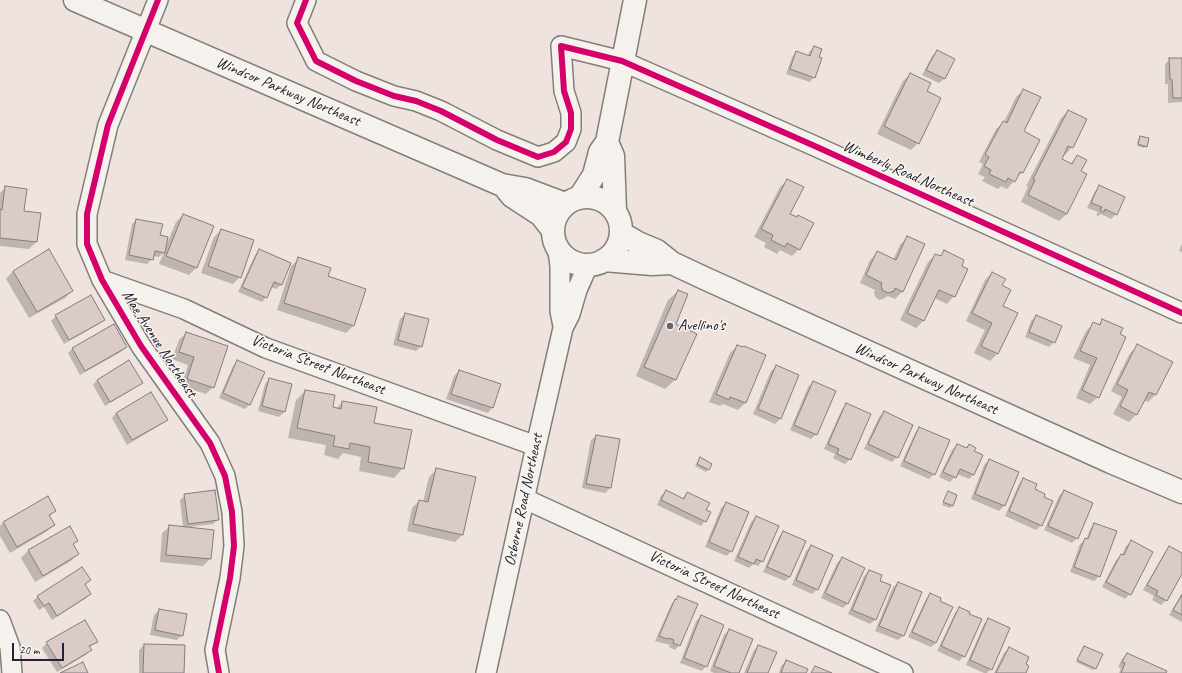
<!DOCTYPE html>
<style>
body{margin:0}
#map{position:relative;width:1182px;height:673px;overflow:hidden;background:#eee3dd;font-family:Caveat,sans-serif}
canvas{display:block}
.scale{position:absolute;left:12px;top:643px;width:52px;height:18px;box-sizing:border-box;border:2px solid #22223b;border-top:0;padding-left:5px;font-size:12px;line-height:14px;white-space:nowrap;color:#22223b;-webkit-text-stroke:3px #fbf7ec;paint-order:stroke}
</style>
<div id="map">
<canvas width="1182" height="673"></canvas>
<div class="scale">20 m</div>
</div>
<script>
const context = document.querySelector('canvas').getContext('2d');
context.lineJoin = 'round';
function fill(path, color) { context.fillStyle = color; context.fill(path, 'evenodd'); }
const toPath = rows => new Path2D(rows.map(r => 'M' + r).join(''));
function trace(path, color, width, dash) { context.strokeStyle = color; context.lineWidth = width; context.lineCap = dash ? 'butt' : 'round'; context.setLineDash(dash || []); context.stroke(path); }
function label(font, color, halo, rows, align = 'center') {
  context.font = font + ' Caveat,sans-serif'; context.lineWidth = 3; context.setLineDash([]); context.textBaseline = 'middle'; context.strokeStyle = halo; context.fillStyle = color; for (const [text, x, y, turn = 0] of rows) {
    context.save(); context.translate(x, y); context.rotate((+turn || 0) * Math.PI / 180); context.textAlign = isNaN(turn) ? turn : align; if (halo) context.strokeText(text, 0, 0); context.fillText(text, 0, 0); context.restore();
  }
}
fill(toPath([
 [814,47,818,58,814,77,810,82,786,74,792,57,796,52,808,56,809,52],
 [937,51,954,59,944,79,939,83,922,75,932,56],
 [1170,59,1182,59,1182,102,1168,103,1168,84,1165,84,1165,64],
 [910,74,925,92,918,143,911,150,877,134,903,81],
 [1024,90,1022,172,1007,189,1001,186,998,189,982,181,985,177,978,174,983,164,979,162,996,129,1004,122,1016,97],
 [1068,111,1072,147,1065,155,1063,154,1061,160,1070,164,1077,157,1080,171,1067,214,1059,221,1021,202,1028,187,1026,186,1061,118],
 [1141,137,1146,146,1144,148,1137,146,1138,139],
 [788,180,789,214,799,249,792,256,780,250,777,254,764,247,766,243,754,237,780,187],
 [1100,187,1116,214,1111,219,1101,214,1098,216,1096,215,1098,212,1087,208,1095,191],
 [5,188,23,212,39,214,36,242,29,249,0,246,0,193],
 [183,215,212,226,196,268,189,275,159,264,164,252,159,257,153,256,152,259,147,264,125,260,132,224,136,220,159,236,166,246,176,222],
 [221,230,240,277,233,284,201,273,214,237],
 [907,237,902,292,895,299,888,296,885,298,880,300,876,298,874,293,875,290,860,283,870,260,877,253,893,260,900,245],
 [1182,244,1182,252,1179,251],
 [259,250,290,263,281,285,276,289,271,287,266,297,262,302,238,292,255,255],
 [944,252,954,296,947,304,934,298,923,321,916,328,900,320,928,262,935,255,939,257],
 [299,259,327,277,354,325,346,333,277,310,291,266],
 [13,271,72,291,65,298,29,318,6,279],
 [992,273,1001,286,1001,307,997,354,990,361,974,353,985,330,966,321,985,280],
 [678,291,674,324,696,334,675,380,665,389,636,376,668,300],
 [90,296,104,320,99,324,64,344,51,321,56,316],
 [405,314,421,346,416,351,393,345,400,319],
 [1036,316,1054,342,1049,347,1025,337,1031,321],
 [1103,320,1098,397,1090,404,1076,398,1090,365,1073,358,1086,331,1093,324,1097,326],
 [186,333,213,387,206,394,181,386,188,365,172,359,179,340],
 [737,346,765,356,745,403,738,410,723,404,720,406,709,402,730,353],
 [1138,346,1171,363,1155,395,1148,402,1144,400,1137,414,1129,422,1113,414,1122,397,1111,391,1130,353],
 [126,347,121,352,80,375,68,353,73,348],
 [237,362,250,404,245,409,219,398,233,366],
 [776,367,798,376,780,419,775,424,753,414,771,371],
 [459,371,492,408,488,413,446,399,454,376],
 [269,379,291,384,284,412,279,417,258,411,265,384],
 [97,380,142,382,137,387,105,406,93,385],
 [813,382,816,434,811,439,790,430,808,387],
 [305,391,331,408,335,409,343,402,373,424,403,468,394,478,359,471,361,457,343,453,338,459,324,455,326,445,288,438,296,400],
 [846,404,850,459,845,464,833,458,835,454,824,449,842,409],
 [884,412,897,457,892,462,864,449,879,417],
 [116,413,166,420,162,424,127,445,112,418],
 [919,428,934,474,929,479,900,466,915,433],
 [596,436,619,440,610,488,605,493,582,488,591,440],
 [957,445,966,449,969,445,973,452,973,475,969,479,957,474,950,482,939,477,952,450],
 [700,458,708,470,706,472,695,466],
 [989,460,1018,472,1004,506,999,511,971,499,984,465],
 [436,470,475,478,462,535,455,542,407,531,412,508,419,501,423,502,429,477],
 [1024,479,1033,490,1041,525,1036,530,1005,516,1019,484],
 [666,491,682,499,687,493,705,511,705,521,701,526,657,505,661,496],
 [1064,491,1077,538,1072,543,1044,530,1059,496],
 [948,492,956,495,952,506,950,508,942,505],
 [185,495,218,519,213,524,189,527,213,530,210,559,203,566,160,562,162,533,170,526,183,527,180,500],
 [726,504,731,551,727,556,705,547,721,508],
 [55,511,49,517,54,525,46,532,10,553,0,536,0,526,3,523],
 [756,517,762,561,758,566,753,564,749,568,734,561,751,522],
 [1095,524,1099,576,1094,581,1070,572,1080,544,1086,540,1090,529],
 [69,527,77,541,72,545,78,554,71,561,35,582,21,558,28,551],
 [783,532,790,577,785,581,763,572,779,537],
 [1131,542,1130,594,1125,599,1102,587,1116,560,1122,555,1126,546],
 [811,546,817,589,812,594,792,585,806,551],
 [1169,547,1182,554,1182,572,1166,600,1161,605,1152,600,1154,596,1143,590,1165,552],
 [842,558,848,603,843,608,821,598,837,563],
 [869,571,879,581,875,620,870,624,848,614,864,576],
 [90,580,85,585,90,594,85,599,52,620,44,607,39,610,33,601,38,596],
 [898,583,921,592,903,636,898,640,875,631,893,587],
 [1182,593,1182,622,1169,615],
 [930,594,936,643,931,647,908,637,926,599],
 [678,597,679,645,675,650,669,647,670,645,655,641,671,605],
 [960,608,964,656,959,661,937,651,955,613],
 [159,610,182,635,177,640,150,635,154,615],
 [701,616,706,666,702,671,680,663,696,621],
 [988,620,991,669,987,673,984,673,966,665,984,624],
 [729,630,738,673,714,673,710,671,724,635],
 [97,641,89,648,90,650,86,655,57,672,42,648,47,643],
 [144,645,184,646,183,673,139,673,139,650],
 [758,646,767,673,744,673,754,650],
 [1084,647,1095,668,1093,670,1076,662],
 [1009,648,1024,665,1025,673,994,673,1004,653],
 [1127,654,1165,673,1119,673,1121,668,1118,667,1122,659],
 [786,661,805,673,779,673,781,666]
]), '#0003');
const building = toPath([
 [814,46,822,49,819,57,822,58,815,78,790,69,796,51,810,56,814,46],
 [937,50,955,59,945,79,926,70,937,50],
 [1169,58,1182,58,1182,98,1173,98,1172,80,1170,79,1169,58],
 [910,73,931,83,927,91,941,98,919,144,884,126,910,73],
 [1023,89,1041,97,1024,131,1040,140,1023,173,1020,172,1015,182,1008,178,1006,182,989,174,991,170,984,166,989,157,985,154,1003,121,1007,123,1023,89],
 [1068,110,1087,119,1073,148,1068,146,1062,159,1072,164,1077,155,1087,160,1081,171,1087,174,1067,214,1028,195,1035,180,1033,179,1068,110],
 [1140,136,1149,138,1147,147,1138,144,1140,136],
 [787,179,804,187,790,214,797,217,798,215,814,223,800,250,787,243,785,247,771,240,773,235,761,229,787,179],
 [1099,185,1125,197,1117,215,1105,209,1104,212,1100,210,1102,207,1091,203,1099,185],
 [5,186,27,189,24,211,41,213,37,242,0,238,0,209,2,210,5,186],
 [183,214,214,226,197,268,166,256,183,214],
 [136,219,163,224,160,235,168,237,165,253,155,251,153,260,129,255,136,219],
 [221,229,254,240,241,278,208,266,221,229],
 [907,236,925,244,903,292,895,288,894,291,888,293,883,291,881,286,882,283,866,275,877,251,896,260,907,236],
 [49,249,73,291,37,312,13,271,49,249],
 [259,249,291,263,282,285,274,282,267,298,242,287,259,249],
 [944,250,964,260,962,266,968,269,955,297,939,290,924,321,907,313,935,254,941,256,944,250],
 [298,257,331,268,328,276,366,289,354,326,284,303,298,257],
 [992,272,1006,279,1002,285,1011,290,1003,306,1018,313,998,354,981,346,992,323,972,313,992,272],
 [678,290,688,294,676,324,697,334,676,380,644,367,678,290],
 [91,295,105,320,69,340,55,315,91,295],
 [405,313,429,319,422,347,398,340,405,313],
 [1036,315,1062,326,1055,343,1029,332,1036,315],
 [1102,319,1123,328,1120,334,1126,337,1099,398,1082,390,1097,358,1080,351,1093,322,1100,325,1102,319],
 [114,324,127,347,85,371,72,348,114,324],
 [186,332,228,346,214,388,187,379,194,357,179,352,186,332],
 [1137,344,1173,362,1156,395,1149,392,1137,415,1120,406,1128,390,1117,384,1137,344],
 [737,345,743,347,744,346,766,355,746,403,730,397,729,400,716,394,737,345],
 [129,360,143,383,110,402,97,380,129,360],
 [237,360,265,372,250,405,223,393,237,360],
 [776,365,799,375,781,419,758,409,776,365],
 [459,370,501,384,493,408,451,394,459,370],
 [269,378,292,384,285,412,262,406,269,378],
 [813,381,836,391,817,435,794,425,813,381],
 [305,390,335,395,333,407,341,409,342,401,377,407,374,423,412,430,404,469,368,462,370,447,350,443,349,449,333,446,335,436,297,428,305,390],
 [151,392,168,420,132,440,116,413,151,392],
 [846,403,871,414,851,460,837,454,839,449,828,444,846,403],
 [884,411,913,425,898,458,868,444,884,411],
 [919,427,950,440,935,475,904,461,919,427],
 [596,435,620,439,611,488,586,484,596,435],
 [957,444,967,448,969,444,976,448,974,451,983,455,974,475,960,469,956,478,943,472,957,444],
 [700,457,712,464,709,470,697,464,700,457],
 [989,459,1019,472,1005,506,975,494,989,459],
 [436,468,476,477,463,535,413,524,419,500,428,502,436,468],
 [1023,478,1037,484,1035,489,1045,494,1044,497,1053,501,1042,526,1009,511,1023,478],
 [215,490,219,520,188,524,184,494,215,490],
 [666,490,684,499,687,492,710,503,706,510,711,512,706,522,661,500,666,490],
 [1064,490,1093,503,1078,539,1048,526,1064,490],
 [948,491,957,495,953,506,943,502,948,491],
 [48,496,56,511,49,515,55,525,17,547,3,522,48,496],
 [726,502,749,512,732,552,709,542,726,502],
 [756,516,779,526,763,562,756,559,754,564,738,557,756,516],
 [1094,523,1117,531,1100,577,1074,567,1085,538,1088,539,1094,523],
 [169,525,214,530,211,559,166,555,169,525],
 [70,526,78,541,73,544,79,554,43,576,28,550,70,526],
 [783,531,806,541,790,577,767,567,783,531],
 [1131,540,1153,552,1131,595,1106,582,1121,554,1124,555,1131,540],
 [811,545,833,555,818,590,796,580,811,545],
 [1169,546,1182,553,1182,574,1167,601,1156,595,1158,591,1147,585,1169,546],
 [842,557,865,568,848,604,825,593,842,557],
 [82,567,91,580,85,584,91,594,57,616,49,603,44,606,37,596,82,567],
 [869,570,882,575,880,581,891,585,876,620,852,610,869,570],
 [898,582,922,592,904,636,879,626,898,582],
 [930,593,941,598,940,601,953,607,936,643,912,632,930,593],
 [1182,595,1182,615,1173,610,1182,595],
 [678,596,698,604,680,646,673,643,674,640,668,638,667,639,659,636,675,599,676,600,678,596],
 [959,607,970,612,969,614,982,619,965,657,941,646,959,607],
 [159,609,187,614,183,636,155,630,159,609],
 [701,615,724,625,707,667,684,658,701,615],
 [988,618,1010,628,992,670,970,660,988,618],
 [85,620,98,642,89,646,92,650,62,668,46,642,85,620],
 [729,629,753,639,739,673,731,673,714,666,729,629],
 [144,644,185,645,184,673,143,673,144,644],
 [758,645,777,652,768,673,747,673,758,645],
 [1084,646,1103,654,1096,669,1077,660,1084,646],
 [1009,647,1029,657,1026,664,1029,666,1026,673,996,673,1009,647],
 [1127,653,1167,671,1166,673,1121,673,1125,663,1122,662,1127,653],
 [786,660,808,669,806,673,781,673,786,660],
 [83,662,88,673,60,673,83,662],
 [815,666,832,673,811,673,815,666]
]);
fill(building, '#dacbc7');
trace(building, '#827d80', 1);
const street = toPath([
 [158,0,108,125,87,214,87,244,102,280,141,346,210,443,225,476,232,512,234,546,230,578,215,650,219,673],
 [306,0,297,23,316,61,356,81,394,96,416,101,441,111,497,140,538,157,554,152,566,142,571,129,571,113,564,91,561,46,622,61,817,147,1182,313],
 [558,251,560,266,560,311,563,326],
 [102,280,184,309,266,348,536,446],
 [525,499,903,673],
 [0,620,10,647,12,673],
 [486,673,536,446,563,328,570,314,577,290,588,265]
]);
const secondary = toPath([
 [75,0,502,185,525,189,565,204],
 [607,142,613,156,615,211],
 [507,190,512,196,541,215,552,229],
 '553 231a34 34 0 1 1 68 0a34 34 0 1 1-68 0Z',
 [580,197,594,175,600,152,607,142,635,0],
 [621,233,638,243,657,251,672,263,704,278,1111,462,1182,492],
 [604,260,652,264,672,263]
]);
trace(street, '#827d80', 22);
trace(secondary, '#827d80', 25);
trace(street, '#f5f2ee', 19);
trace(secondary, '#f5f2ee', 22);
trace(toPath([
 [158,0,108,125,87,214,87,244,102,280,141,346,210,443,225,476,232,512,234,546,230,578,215,650,219,673],
 [306,0,297,23,316,61,356,81,394,96,416,101,441,111,497,140,538,157,554,152,566,142,571,129,571,113,564,91,561,46,622,61,817,147,1182,313]
]), '#d6006c', 6);
for (const [x, y, r, color] of [
 [670,326,4,"#696674"]
]) { const dot = new Path2D(); dot.arc(x, y, r, 0, 2 * Math.PI); context.fillStyle = color; context.fill(dot); trace(dot, '#fbf7ec', 1.5); }
label('16px', '#22223b', '#fbf7ec', [
 ["Windsor Parkway Northeast",288,92,23],
 ["Wimberly Road Northeast",908,174,24],
 ["Mae Avenue Northeast",159,344,57],
 ["Victoria Street Northeast",318,365,21],
 ["Windsor Parkway Northeast",926,379,24],
 ["Osborne Road Northeast",524,500,-78],
 ["Victoria Street Northeast",714,585,25]
]);
label('16px', '#22223b', '#fbf7ec', [
 ["Avellino's",678,326]
], 'left');
</script>
